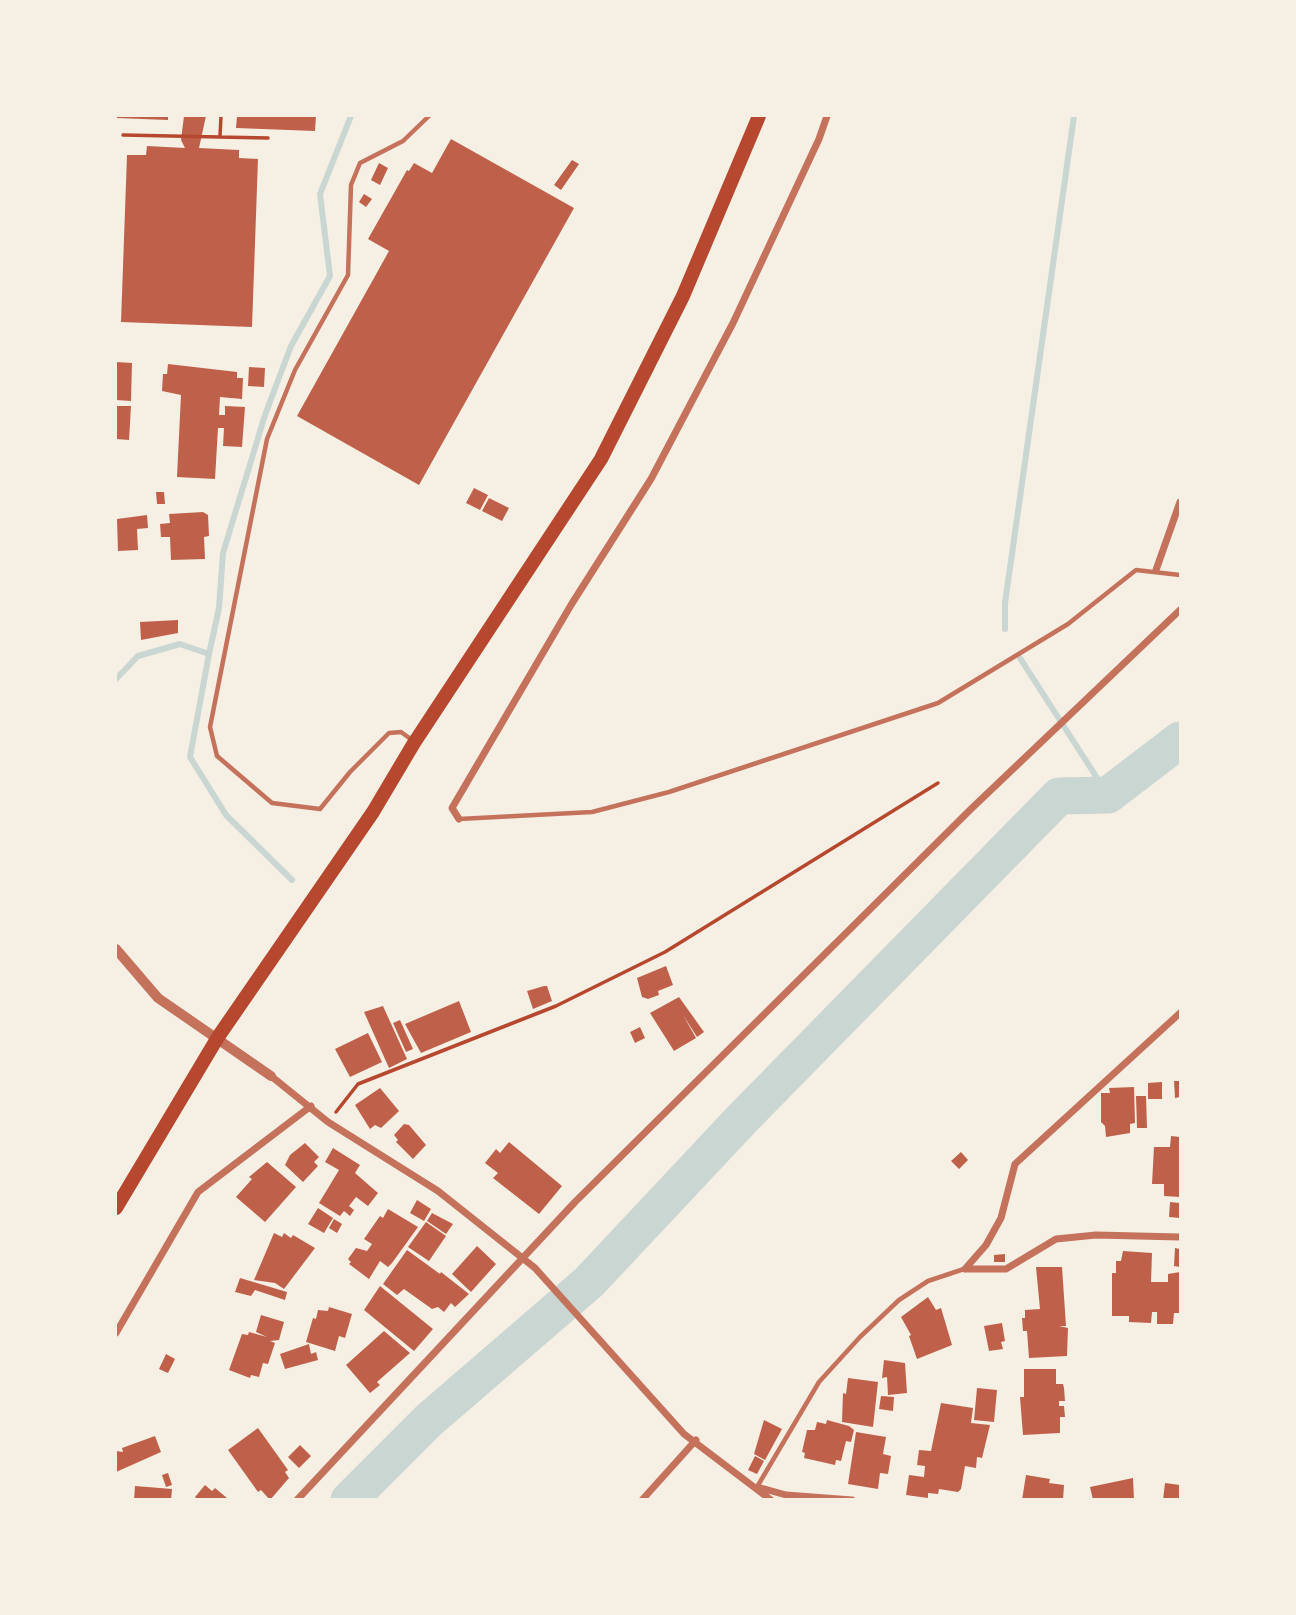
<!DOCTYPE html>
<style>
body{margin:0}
#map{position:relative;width:1296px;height:1615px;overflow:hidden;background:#f6efe4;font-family:Quicksand,sans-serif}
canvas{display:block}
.frame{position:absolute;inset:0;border:117px solid #f6efe4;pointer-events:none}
</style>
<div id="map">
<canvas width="1296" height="1615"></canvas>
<div class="frame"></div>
</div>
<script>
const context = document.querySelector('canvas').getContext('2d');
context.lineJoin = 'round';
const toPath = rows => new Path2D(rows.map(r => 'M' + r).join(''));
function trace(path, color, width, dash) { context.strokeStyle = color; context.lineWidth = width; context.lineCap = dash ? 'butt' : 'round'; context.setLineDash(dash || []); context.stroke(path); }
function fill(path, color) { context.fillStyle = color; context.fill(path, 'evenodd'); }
trace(toPath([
 [1005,629,1005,603,1074,116],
 [209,654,190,757,226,815,292,880],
 [1020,658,1108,795],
 [116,679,138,656,180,644,209,654,219,608,223,553,265,415,291,346,330,276,320,194,351,116]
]), '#c9d6d2', 6);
trace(toPath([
 [349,1500,429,1420,589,1282,742,1119,1059,796,1108,795,1180,740]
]), '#c9d6d2', 37);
fill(toPath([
 [116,116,168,116,168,120,116,118],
 [184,116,206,116,199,148,239,150,239,158,258,159,252,327,121,322,127,155,146,155,147,146,185,148,181,140],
 [237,116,316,116,315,131,236,128],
 [451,139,574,208,419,485,297,416,389,251,368,239,407,170,409,171,414,163,432,173],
 [572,160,579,164,561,190,554,185],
 [379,163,388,168,380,185,371,180],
 [364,194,372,199,366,207,359,202],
 [116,362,132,363,131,401,116,400],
 [168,364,237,372,237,378,243,378,242,399,220,397,219,415,225,415,225,406,245,407,242,447,223,446,224,428,218,428,215,479,177,477,181,395,162,391,163,374,167,374],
 [249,367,265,368,264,387,248,386],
 [116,406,131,406,129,440,116,439],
 [474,488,488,495,480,510,466,503],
 [156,492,164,492,165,504,157,504],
 [489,498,509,508,502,521,482,511],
 [203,512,208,515,209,536,204,537,205,559,171,560,170,537,161,537,160,524,170,523,169,514],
 [147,515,148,528,137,529,138,550,118,551,117,519],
 [178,620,178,633,141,640,140,622],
 [666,966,673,985,658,991,659,995,648,999,642,997,637,978],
 [544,986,547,986,552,1001,533,1009,527,991],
 [679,997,704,1032,697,1037,683,1015,696,1038,674,1051,650,1013],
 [459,1001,471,1032,421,1053,405,1024],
 [383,1006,407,1059,389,1068,364,1012],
 [400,1020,413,1049,406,1052,393,1023],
 [640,1027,645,1038,635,1043,630,1032],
 [368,1033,382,1062,350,1077,335,1049],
 [1174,1081,1180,1081,1180,1097,1175,1098],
 [1162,1082,1162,1099,1148,1099,1148,1083],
 [1134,1087,1135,1123,1130,1124,1130,1133,1106,1137,1105,1126,1101,1122,1101,1093,1110,1093,1109,1088],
 [380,1088,399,1111,381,1128,375,1125,370,1129,355,1105],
 [1136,1096,1146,1096,1147,1128,1137,1128],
 [404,1124,409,1125,426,1145,413,1159,396,1142,398,1140,394,1135],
 [1171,1136,1180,1137,1180,1197,1164,1196,1164,1184,1152,1184,1154,1147,1170,1147],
 [509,1142,562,1186,539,1214,493,1178,498,1173,485,1163,496,1149,500,1153],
 [305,1143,319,1157,314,1162,318,1166,303,1182,285,1165,290,1155],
 [333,1148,360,1165,355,1173,378,1193,368,1206,356,1197,349,1206,354,1210,350,1216,344,1211,340,1216,319,1203,339,1170,325,1162],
 [961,1152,968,1160,959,1169,951,1161],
 [267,1162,296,1187,265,1222,236,1197,252,1179,249,1177],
 [417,1200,431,1209,424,1221,410,1213],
 [1170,1202,1180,1203,1180,1218,1169,1217],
 [318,1208,333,1218,324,1233,308,1224],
 [388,1209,418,1227,392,1263,388,1267,380,1261,369,1279,349,1264,351,1262,348,1259,356,1248,367,1251,372,1244,364,1239,380,1216,383,1218],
 [432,1213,453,1224,446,1234,427,1221],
 [334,1219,342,1224,337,1233,329,1228],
 [426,1222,446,1236,429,1261,408,1247],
 [274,1233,282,1237,284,1233,291,1238,293,1235,315,1248,284,1289,275,1283,254,1280],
 [477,1246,496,1264,471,1292,452,1274],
 [1175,1248,1180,1249,1180,1267,1174,1266],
 [407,1250,440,1274,441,1272,469,1294,455,1307,451,1303,444,1312,438,1307,432,1309,404,1289,397,1295,383,1284],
 [1123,1251,1152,1253,1151,1282,1168,1282,1168,1274,1180,1272,1180,1313,1174,1313,1173,1324,1157,1324,1157,1312,1152,1312,1151,1323,1129,1322,1129,1316,1112,1316,1112,1273,1116,1273,1116,1261,1121,1261],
 [1005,1254,1005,1262,994,1262,994,1255],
 [1036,1267,1062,1267,1066,1326,1059,1326,1068,1328,1067,1356,1029,1358,1027,1331,1023,1331,1022,1318,1025,1318,1025,1310,1040,1309],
 [240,1278,287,1292,285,1300,255,1290,251,1296,235,1292],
 [380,1286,433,1329,414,1351,364,1310],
 [928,1297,936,1310,941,1308,952,1345,917,1359,909,1336,911,1335,901,1317],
 [329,1307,352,1314,345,1338,339,1336,335,1351,306,1342,313,1318,316,1319,318,1310,328,1311],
 [261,1315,284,1322,279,1340,270,1341,275,1343,268,1364,263,1363,259,1377,251,1375,250,1378,229,1370,242,1334,248,1335,249,1332,267,1337,256,1332],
 [1002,1323,1005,1341,1001,1342,1003,1349,989,1351,984,1326],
 [384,1331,410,1353,377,1382,380,1385,370,1393,346,1365],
 [309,1344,311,1354,316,1352,318,1360,285,1369,280,1354],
 [166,1354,175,1359,168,1373,159,1369],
 [884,1360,905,1363,907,1393,888,1395,887,1377,882,1378],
 [1024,1369,1056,1369,1056,1384,1063,1384,1064,1388,1065,1401,1059,1401,1059,1406,1064,1406,1065,1417,1060,1417,1060,1433,1023,1435,1020,1397,1024,1397],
 [848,1378,878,1382,873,1427,842,1422,843,1393,846,1394],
 [977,1388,997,1390,994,1422,974,1420],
 [881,1396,894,1397,893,1411,879,1409],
 [941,1403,973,1408,971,1423,990,1425,982,1458,977,1457,976,1468,965,1466,961,1489,958,1492,939,1489,938,1494,928,1493,928,1498,906,1495,909,1475,924,1477,925,1466,917,1465,919,1450,931,1451],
 [764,1420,782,1429,765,1460,754,1454],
 [827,1420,849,1426,854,1430,851,1442,846,1441,841,1461,836,1460,835,1465,804,1458,805,1453,802,1452,807,1430,815,1430,817,1422,826,1424],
 [258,1428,288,1470,285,1472,289,1478,270,1500,261,1490,258,1492,228,1450],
 [856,1432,886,1437,883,1454,891,1456,888,1474,880,1473,878,1489,848,1484],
 [155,1436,161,1452,116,1472,116,1451,123,1452,122,1448],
 [300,1445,311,1456,299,1468,288,1457],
 [755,1456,764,1461,757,1474,748,1470],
 [168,1473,172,1485,166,1487,162,1475],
 [1026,1475,1050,1479,1049,1483,1064,1485,1063,1500,1022,1500],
 [1133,1478,1134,1500,1093,1500,1090,1487],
 [1165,1483,1180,1485,1180,1500,1163,1500],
 [205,1485,212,1491,215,1488,227,1498,198,1500,195,1497],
 [135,1486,172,1489,171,1500,134,1500]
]), '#bf614a');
trace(toPath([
 [123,135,268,138],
 [220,136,221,116],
 [336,1112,358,1084,556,1006,665,952,938,783]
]), '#b5482f', 3.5);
trace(toPath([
 [412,740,401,732,389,733,350,772,320,809,272,803,217,756,210,727,267,439,295,370,348,275,351,185,360,163,403,141,429,116],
 [459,819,592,812,669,792,938,703,1068,624,1136,570,1180,575],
 [757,1487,819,1382,860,1337,899,1300,928,1281,964,1269]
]), '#c5725c', 4.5);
trace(toPath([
 [1156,570,1180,502],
 [459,819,452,808,571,605,651,479,733,323,819,139,827,116],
 [271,1076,328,1122,438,1191,535,1268,684,1434,771,1500],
 [965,1269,986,1245,1001,1218,1015,1164,1180,1013],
 [965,1269,1006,1269,1056,1239,1096,1235,1180,1237],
 [116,1333,198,1192,311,1106],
 [761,1488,786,1495,852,1500],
 [297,1500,575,1202,971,809,1180,610],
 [642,1500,696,1440]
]), '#c5725c', 7);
trace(toPath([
 [116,949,158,998,271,1076]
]), '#c5725c', 10);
trace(toPath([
 [116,1208,218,1037,373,812,414,743,601,459,683,296,759,116]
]), '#b5482f', 14);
</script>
